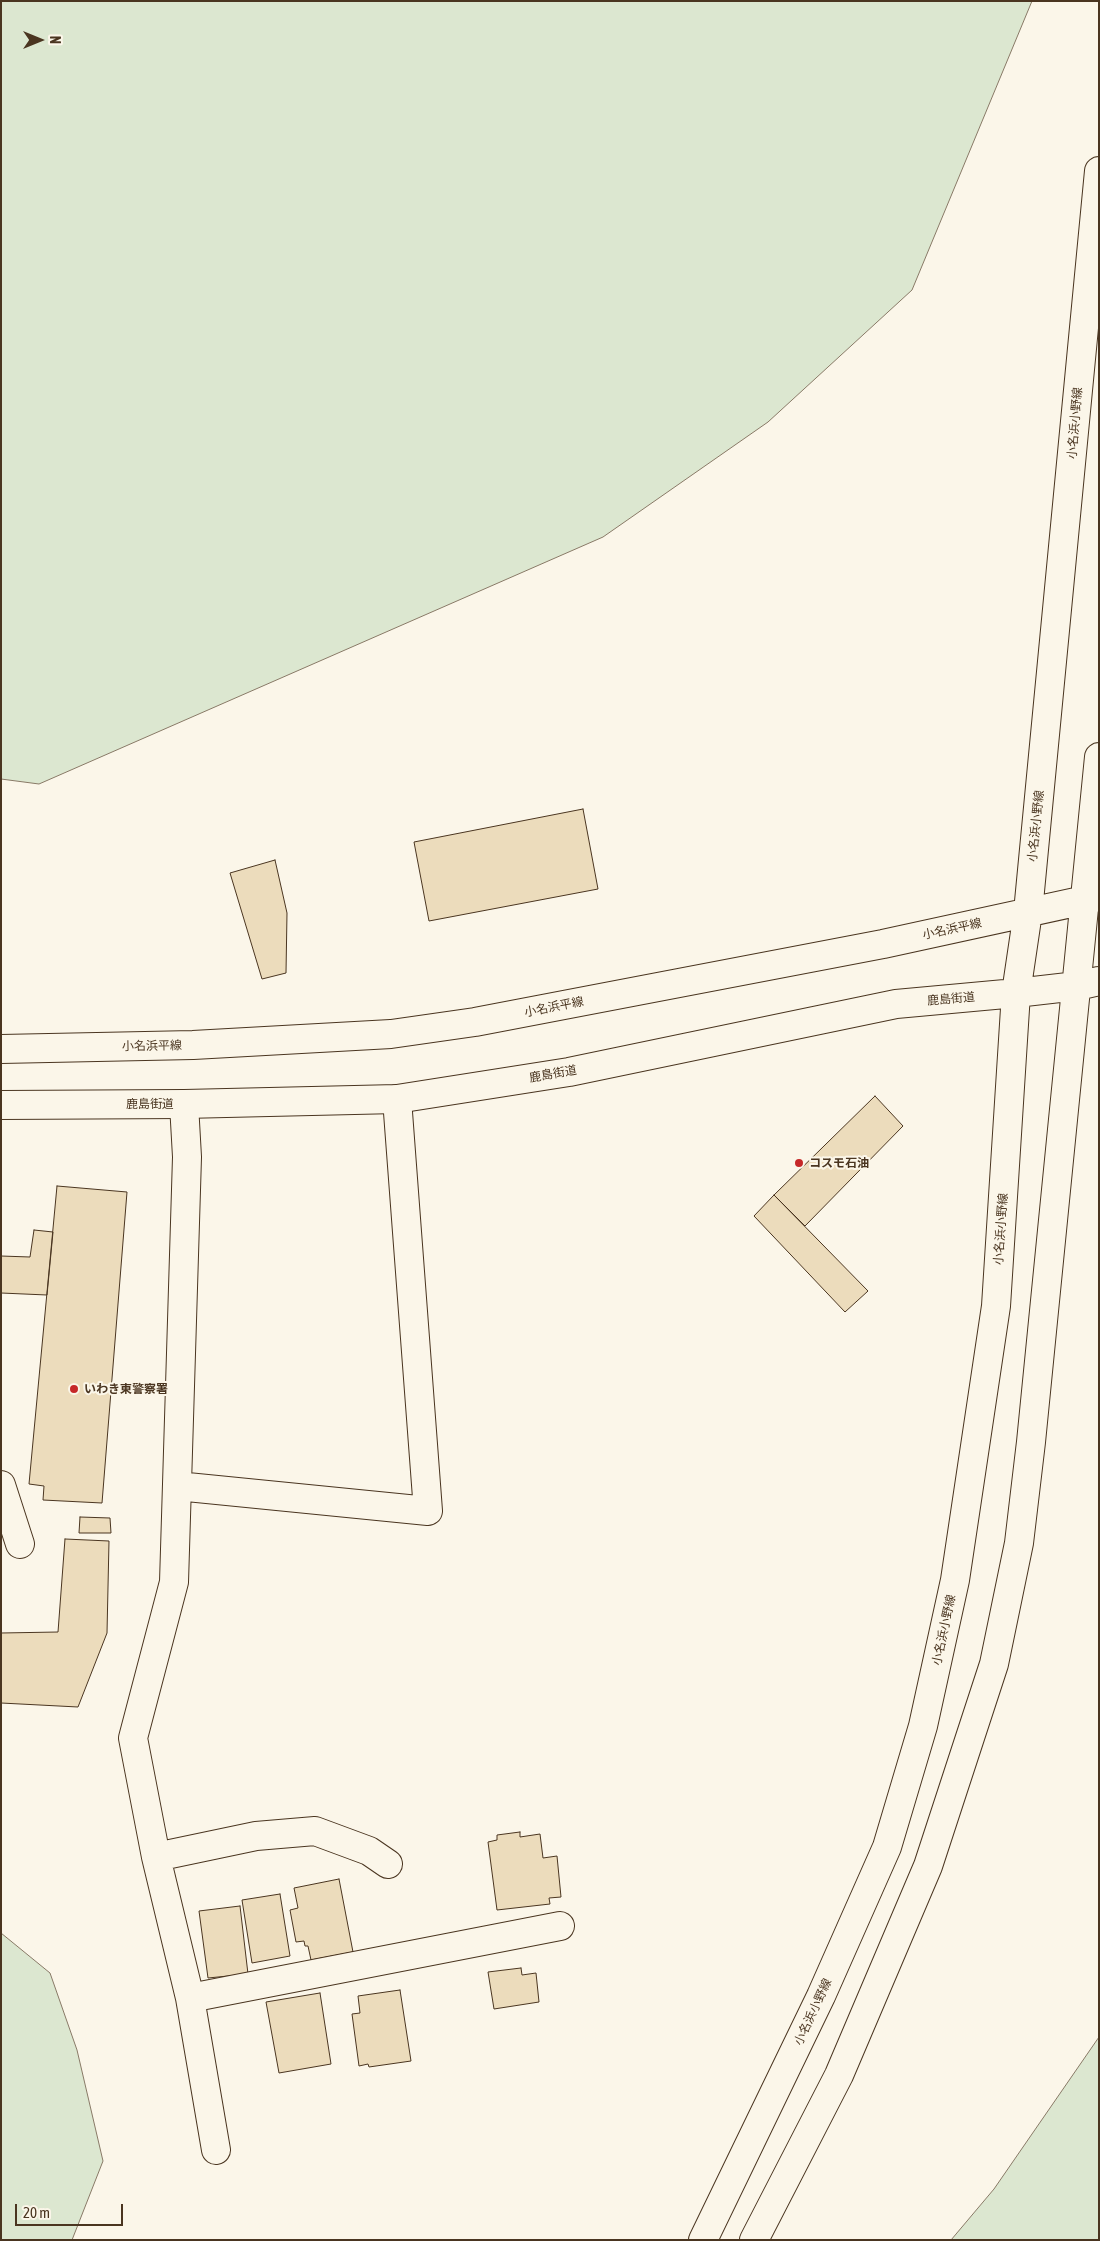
<!DOCTYPE html>
<meta charset="utf-8">
<style>
body{margin:0}
#map{position:relative;width:1100px;height:2241px;overflow:hidden;background:#fbf6e9;font-family:"Asap Condensed",sans-serif}
canvas{display:block}
.frame{position:absolute;inset:0;border:2px solid #4a3520;pointer-events:none}
.north{position:absolute;left:15px;top:15px;width:50px;height:50px;-webkit-text-stroke:4px #fbf6e9;paint-order:stroke;rotate:90deg;font-size:14px;font-weight:700;line-height:20px;text-align:center;color:#4a3520}
.north::after{content:'';display:block;margin:auto;width:18px;height:22px;background:#4a3520;clip-path:polygon(50% 0,100% 100%,50% 72%,0 100%)}
.scale{position:absolute;left:15px;top:2204px;width:108px;height:22px;box-sizing:border-box;border:2px solid #4a3520;border-top:0;padding-left:6px;font-size:15px;line-height:18px;white-space:nowrap;color:#4a3520;-webkit-text-stroke:4px #fbf6e9;paint-order:stroke}
</style>
<div id="map">
<canvas width="1100" height="2241"></canvas>
<div class="frame"></div>
<div class="north">N</div>
<div class="scale">20 m</div>
</div>
<script>
const context = document.querySelector('canvas').getContext('2d');
context.lineJoin = 'round';
function fill(path, color) { context.fillStyle = color; context.fill(path, 'evenodd'); }
const toPath = rows => new Path2D(rows.map(r => 'M' + r).join(''));
function trace(path, color, width, dash) { context.strokeStyle = color; context.lineWidth = width; context.lineCap = dash ? 'butt' : 'round'; context.setLineDash(dash || []); context.stroke(path); }
function label(font, color, halo, rows, align = 'center') {
  context.font = font + ' "Asap Condensed","Noto Sans JP",sans-serif'; context.lineWidth = 4; context.setLineDash([]); context.textBaseline = 'middle'; context.strokeStyle = halo; context.fillStyle = color; for (const [text, x, y, turn = 0] of rows) {
    context.save(); context.translate(x, y); context.rotate((+turn || 0) * Math.PI / 180); context.textAlign = isNaN(turn) ? turn : align; if (halo) context.strokeText(text, 0, 0); context.fillText(text, 0, 0); context.restore();
  }
}
const green = toPath([
 [1,1,1032,1,912,290,768,422,603,537,39,784,1,779,1,1],
 [1,1933,50,1973,77,2050,103,2161,72,2240,1,2240,1,1933],
 [1099,2037,1099,2240,951,2240,994,2189,1099,2037]
]);
fill(green, '#dce7d0');
trace(green, '#887966', 1);
const building = toPath([
 [583,809,598,889,429,921,414,842,583,809],
 [275,860,287,913,286,973,262,979,230,873,275,860],
 [875,1096,903,1126,805,1226,774,1195,875,1096],
 [57,1186,127,1192,102,1503,43,1500,44,1486,29,1484,57,1186],
 [774,1195,868,1291,845,1312,754,1216,774,1195],
 [34,1230,53,1232,47,1295,1,1293,1,1256,30,1257,34,1230],
 [80,1517,110,1518,111,1533,79,1533,80,1517],
 [65,1539,109,1541,107,1633,78,1707,1,1703,1,1633,58,1632,65,1539],
 [520,1832,520,1837,540,1834,543,1858,557,1856,561,1897,549,1898,550,1904,497,1910,488,1842,497,1840,497,1835,520,1832],
 [339,1879,353,1952,311,1960,308,1946,305,1946,304,1941,296,1942,290,1910,298,1908,294,1888,339,1879],
 [280,1894,290,1956,252,1963,242,1900,280,1894],
 [240,1906,248,1974,208,1978,199,1911,240,1906],
 [521,1968,522,1975,536,1973,539,2002,494,2009,488,1972,521,1968],
 [400,1990,411,2061,369,2067,368,2064,359,2066,352,2014,360,2013,358,1996,400,1990],
 [320,1993,331,2064,279,2073,266,2002,320,1993]
]);
fill(building, '#ecdcbc');
trace(building, '#4a3520', 1);
const minor = toPath([
 [184,1104,187,1157,174,1582,133,1738,156,1857,190,1998,216,2150],
 [1,1485,20,1544],
 [177,1486,428,1511,397,1099],
 [156,1857,256,1836,315,1831,369,1851,388,1864],
 [190,1998,560,1926]
]);
const major = toPath([
 [1,1049,193,1045,391,1034,475,1022,883,944,1099,897],
 [1,1105,184,1104,397,1099,569,1072,896,1004,1016,993,1077,986,1099,981],
 [703,2240,821,1996,887,1847,923,1726,955,1580,996,1306,1016,993,1028,912,1099,171],
 [754,2240,839,2075,928,1866,994,1664,1019,1543,1031,1442,1099,757]
]);
trace(minor, '#4a3520', 30);
trace(major, '#4a3520', 30);
trace(minor, '#fbf6e9', 28);
trace(major, '#fbf6e9', 28);
for (const [x, y, r, color] of [
 [799,1163,5,"#c62828"],
 [74,1389,5,"#c62828"]
]) { const dot = new Path2D(); dot.arc(x, y, r, 0, 2 * Math.PI); context.fillStyle = color; context.fill(dot); trace(dot, '#fbf6e9', 2); }
label('12px', '#4a3520', '#fbf6e9', [
 ["小名浜小野線",1075,423,-85],
 ["小名浜小野線",1036,826,-84],
 ["小名浜平線",952,929,-12],
 ["鹿島街道",951,999,-5],
 ["小名浜平線",554,1007,-11],
 ["小名浜平線",152,1046,-1],
 ["鹿島街道",553,1074,-10],
 ["鹿島街道",150,1104],
 ["小名浜小野線",1001,1229,-86],
 ["小名浜小野線",944,1630,-78],
 ["小名浜小野線",813,2012,-65]
]);
label('bold 12px', '#4a3520', '#fbf6e9', [
 ["コスモ石油",809,1163],
 ["いわき東警察署",84,1389]
], 'left');
</script>
